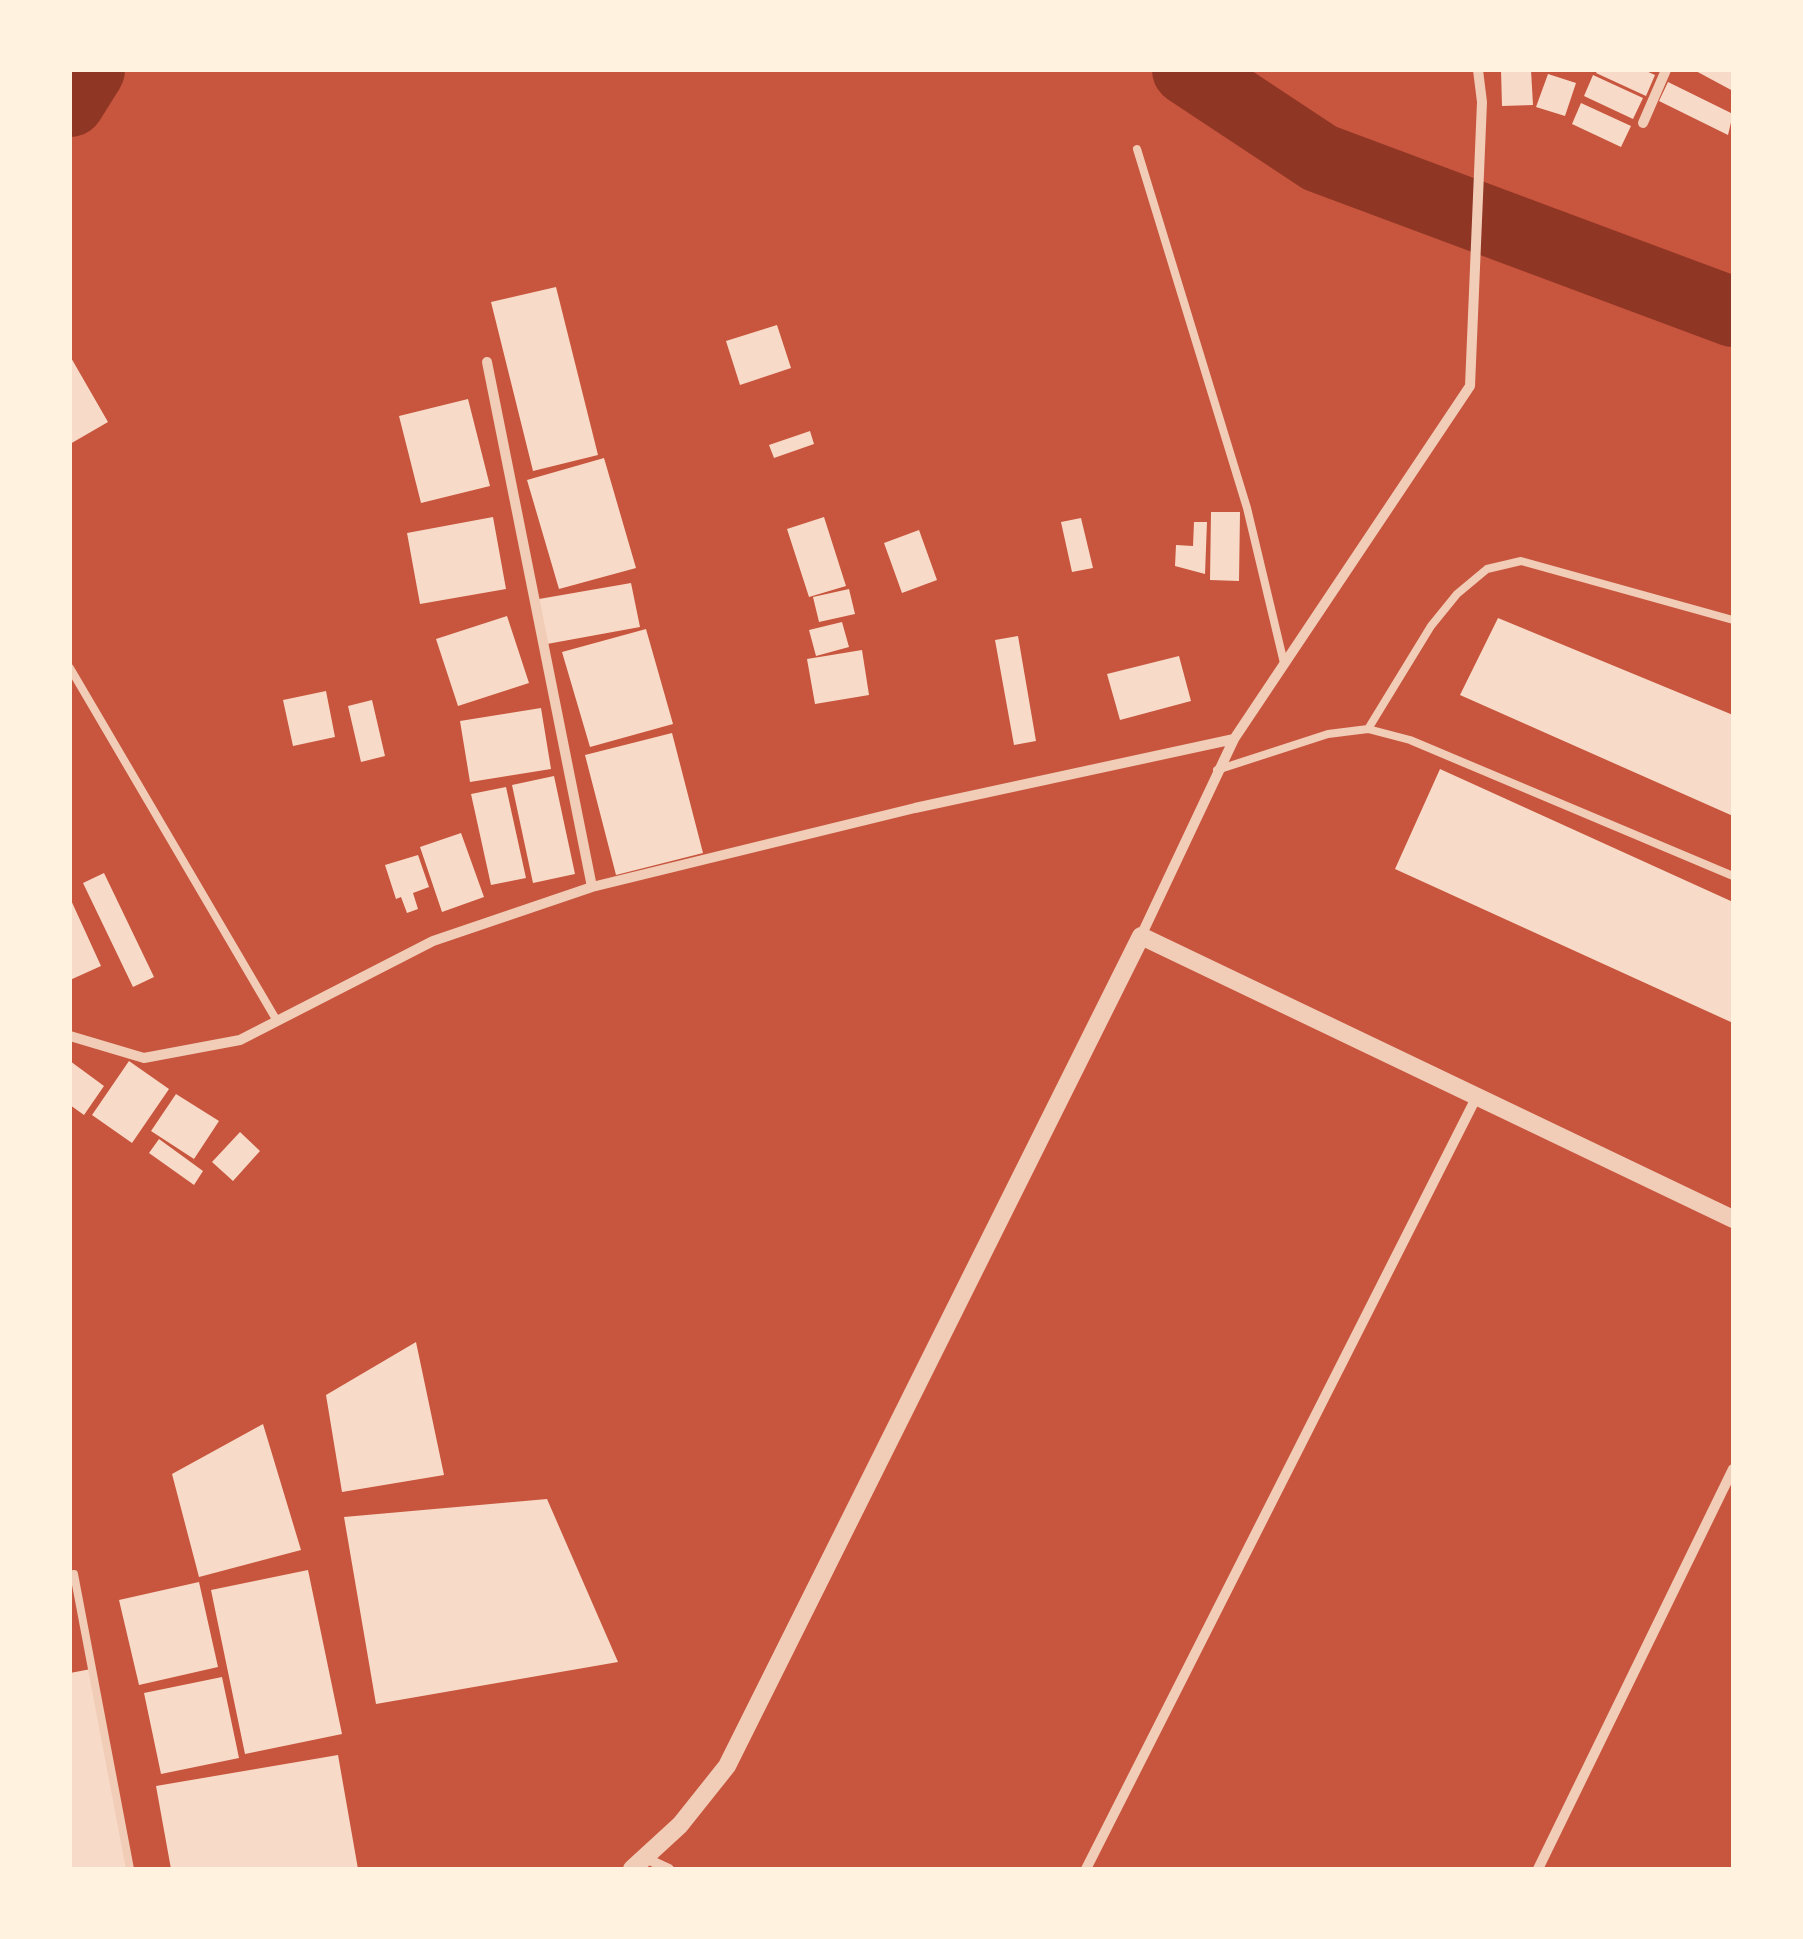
<!DOCTYPE html>
<style>
body{margin:0}
#map{position:relative;width:1803px;height:1939px;overflow:hidden;background:#c8553d;font-family:"Noto Serif",serif}
canvas{display:block}
.frame{position:absolute;inset:0;border:72px solid #fff3e0;pointer-events:none}
</style>
<div id="map">
<canvas width="1803" height="1939"></canvas>
<div class="frame"></div>
</div>
<script>
const context = document.querySelector('canvas').getContext('2d');
context.lineJoin = 'round';
const toPath = rows => new Path2D(rows.map(r => 'M' + r).join(''));
function trace(path, color, width, dash) { context.strokeStyle = color; context.lineWidth = width; context.lineCap = dash ? 'butt' : 'round'; context.setLineDash(dash || []); context.stroke(path); }
function fill(path, color) { context.fillStyle = color; context.fill(path, 'evenodd'); }
trace(toPath([
 [1187,70,1320,158,1733,312],
 [70,102,90,70]
]), '#8f3625', 70);
fill(toPath([
 [1501,70,1531,70,1533,105,1502,106],
 [1598,70,1644,70,1655,75,1646,96,1596,73],
 [1694,70,1733,70,1733,91],
 [1548,74,1576,83,1565,116,1536,107],
 [1593,75,1643,98,1633,119,1584,96],
 [1668,82,1733,114,1728,135,1659,101],
 [1581,103,1631,126,1621,147,1572,124],
 [556,287,598,455,533,471,491,302],
 [777,325,791,368,740,385,726,341],
 [70,356,108,422,70,444],
 [468,399,490,486,421,503,399,416],
 [810,431,814,444,774,458,769,445],
 [604,458,636,568,559,589,527,480],
 [1211,512,1240,512,1239,581,1210,580],
 [493,517,506,589,420,604,407,533],
 [824,517,846,586,809,597,787,529],
 [1081,518,1093,568,1072,572,1061,522],
 [1194,522,1207,522,1205,574,1175,566,1176,545,1193,546],
 [919,530,937,580,902,593,884,543],
 [631,583,640,627,547,644,539,599],
 [849,589,855,614,819,622,813,597],
 [507,616,529,683,458,706,436,639],
 [1498,618,1733,715,1733,816,1460,695],
 [842,622,849,647,816,656,809,630],
 [646,629,673,724,590,747,562,652],
 [1018,636,1036,741,1014,745,995,640],
 [862,650,869,695,815,704,807,659],
 [1179,656,1191,701,1120,720,1107,674],
 [326,691,335,737,293,746,283,700],
 [372,700,385,756,361,762,348,706],
 [541,708,551,769,470,782,460,721],
 [672,733,703,853,616,875,585,755],
 [1440,769,1733,902,1733,1023,1395,869],
 [554,776,575,874,533,883,512,785],
 [506,787,526,878,491,885,471,794],
 [461,833,484,897,442,912,420,847],
 [418,855,429,887,413,893,418,909,407,913,401,897,396,899,385,865],
 [104,873,154,977,133,987,83,883],
 [70,898,101,966,70,980],
 [70,1061,104,1086,84,1115,70,1105],
 [129,1061,169,1089,132,1143,92,1115],
 [176,1094,219,1121,194,1159,151,1131],
 [240,1132,260,1151,233,1181,212,1162],
 [159,1139,203,1171,194,1185,149,1153],
 [416,1342,444,1475,342,1492,326,1395],
 [263,1424,301,1550,199,1577,172,1474],
 [547,1499,618,1662,376,1704,344,1517],
 [308,1570,342,1734,245,1754,211,1590],
 [199,1582,218,1667,139,1685,119,1600],
 [91,1669,132,1869,70,1869,70,1673],
 [222,1677,239,1758,161,1774,144,1693],
 [338,1755,358,1869,171,1869,156,1786]
]), '#f7dbc8');
trace(toPath([
 [1137,149,1247,508,1284,663],
 [70,668,277,1021],
 [1368,729,1431,626,1457,594,1487,569,1521,561,1733,620],
 [1217,770,1328,734,1368,729,1410,740,1733,876],
 [74,1574,130,1869]
]), '#f1ccb7', 8);
trace(toPath([
 [1643,123,1666,70],
 [487,362,592,887],
 [1141,936,1234,739,1470,386,1482,102,1478,70],
 [70,1036,144,1058,240,1040,433,941,592,887,915,808,1234,739],
 [645,1858,669,1869],
 [1086,1869,1476,1098],
 [1538,1869,1733,1469]
]), '#f1ccb7', 10);
trace(toPath([
 [632,1869,680,1825,727,1766,1141,936,1733,1219]
]), '#f1ccb7', 18);
</script>
